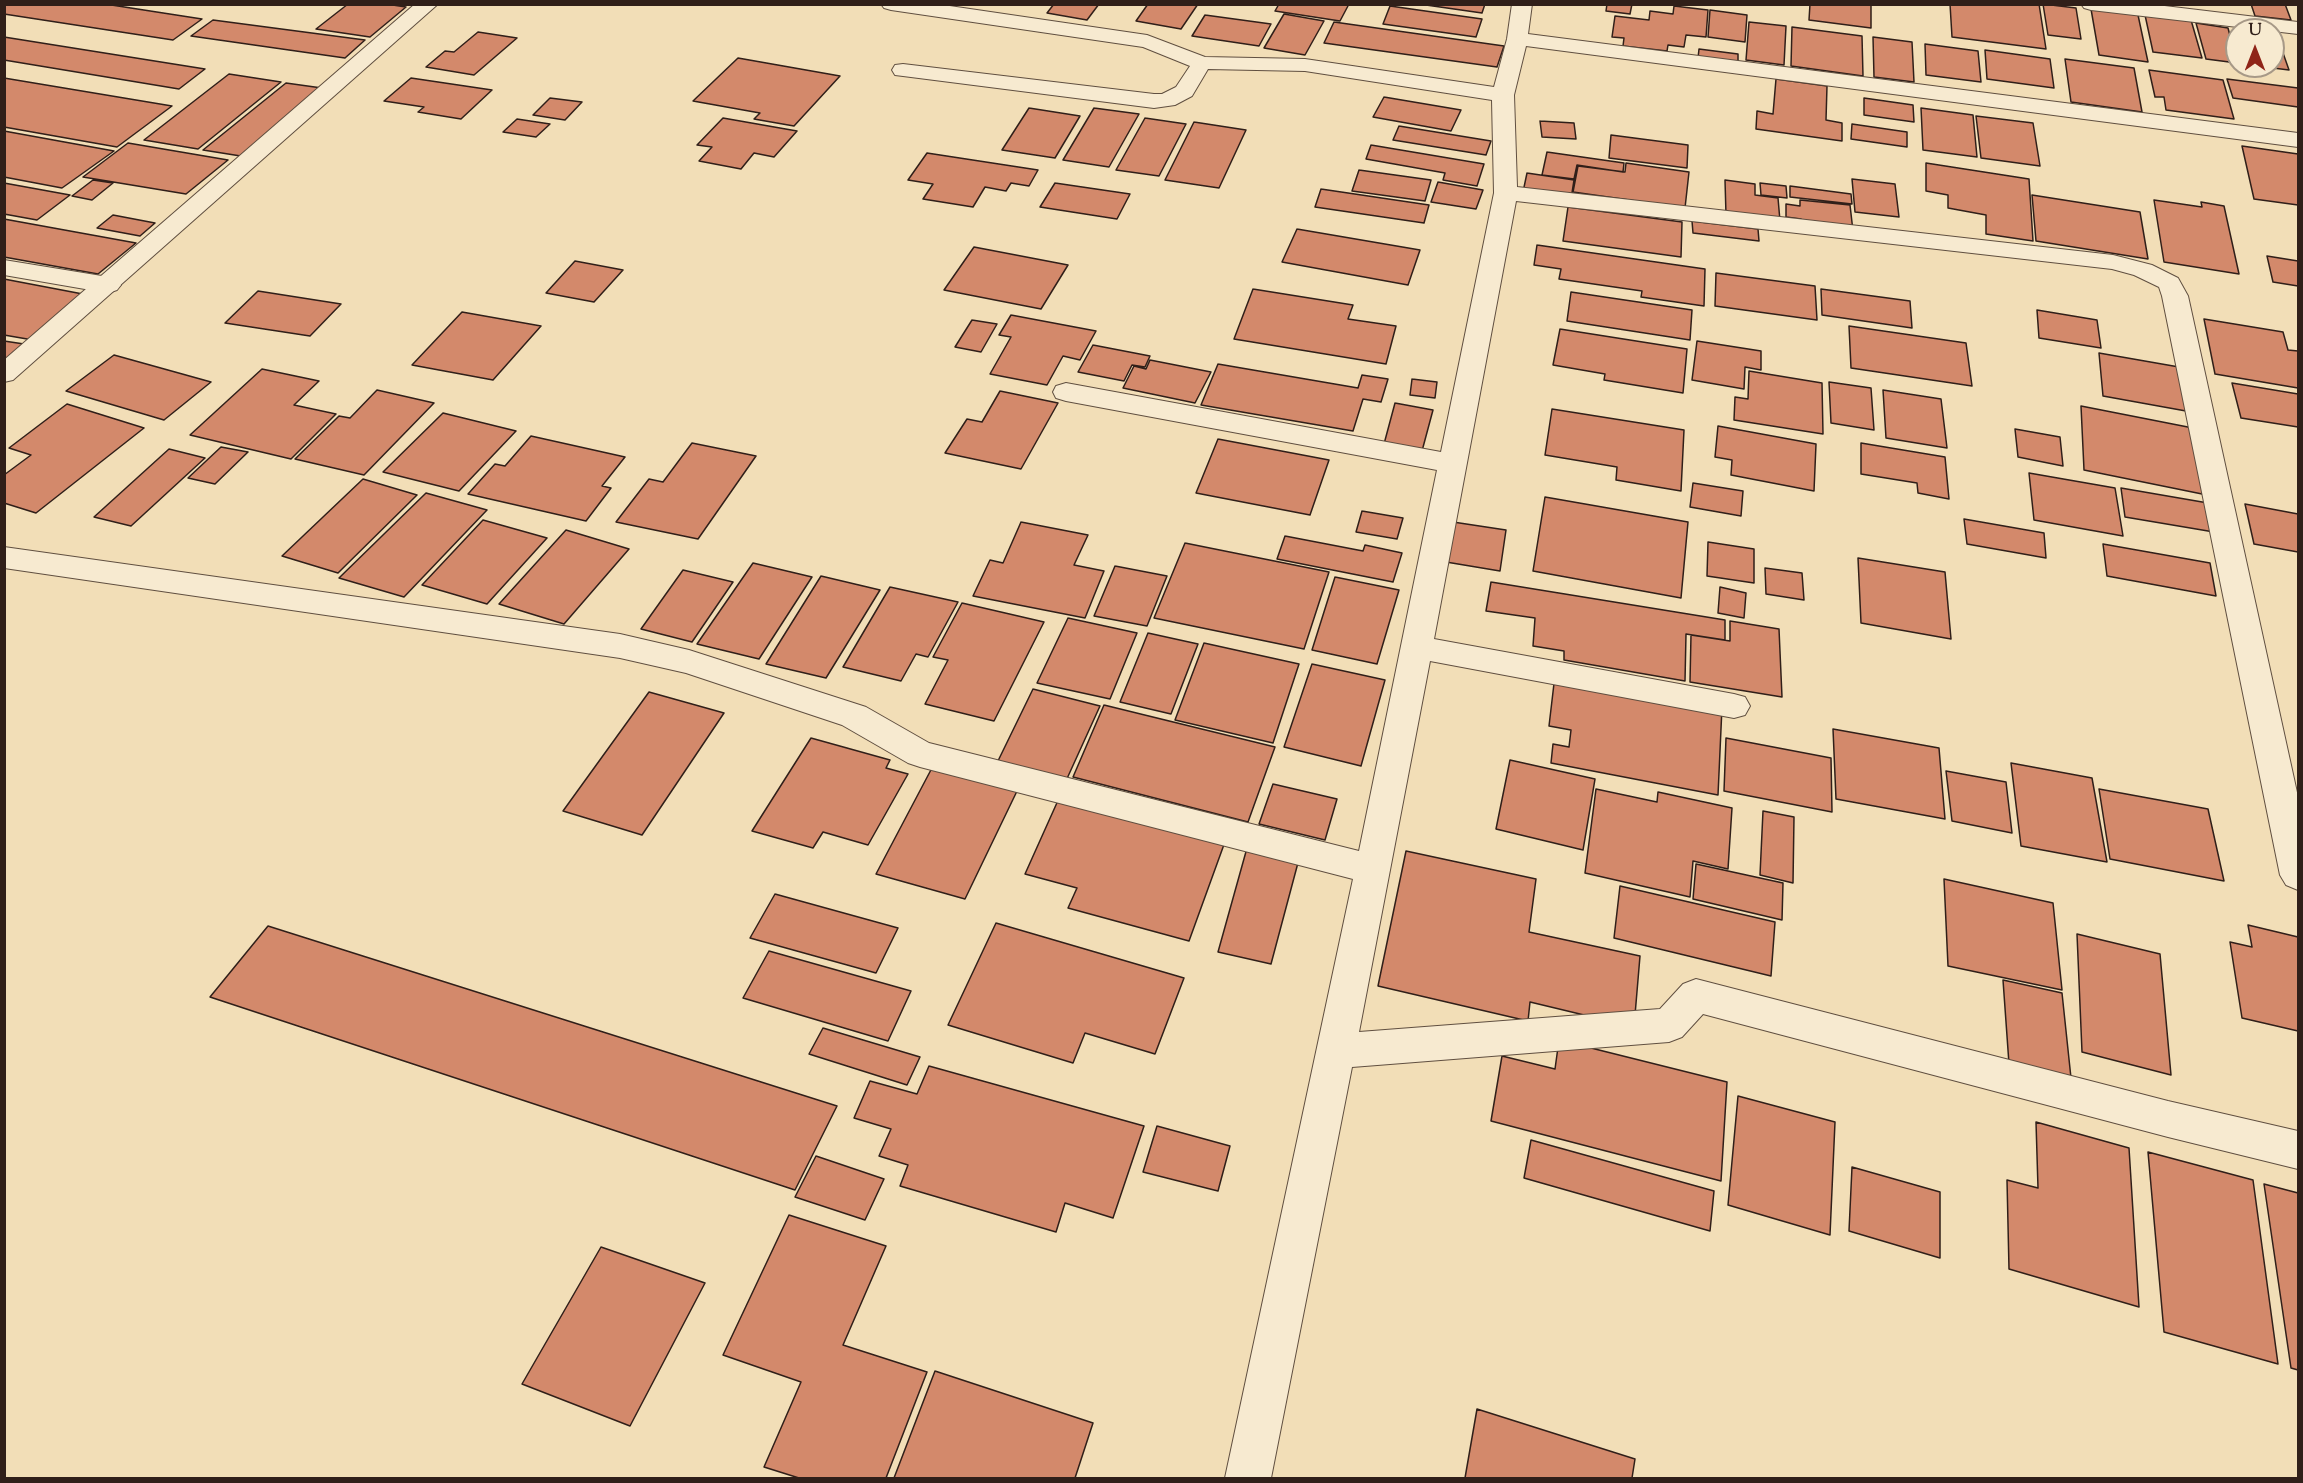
<!DOCTYPE html>
<style>
body{margin:0}
#map{position:relative;width:2303px;height:1483px;overflow:hidden;background:#f2deb7;font-family:"Sorts Mill Goudy",serif}
canvas{display:block}
.frame{position:absolute;inset:0;border:6px solid #301f19;pointer-events:none}
.north{position:absolute;left:2225px;top:18px;width:60px;height:60px;box-sizing:border-box;background:#f7ead0;border:2px solid #a79987;border-radius:50%;rotate:0deg;font-size:16px;font-weight:700;line-height:24px;text-align:center;color:#301f19}
.north::after{content:'';display:block;margin:auto;width:21px;height:27px;background:#8f2418;clip-path:polygon(50% 0,100% 100%,50% 72%,0 100%)}
</style>
<div id="map">
<canvas width="2303" height="1483"></canvas>
<div class="frame"></div>
<div class="north">U</div>
</div>
<script>
const context = document.querySelector('canvas').getContext('2d');
context.lineJoin = 'round';
function fill(path, color) { context.fillStyle = color; context.fill(path, 'evenodd'); }
const toPath = rows => new Path2D(rows.map(r => 'M' + r).join(''));
function trace(path, color, width, dash) { context.strokeStyle = color; context.lineWidth = width; context.lineCap = dash ? 'butt' : 'round'; context.setLineDash(dash || []); context.stroke(path); }
const building = toPath([
 [4,4,105,4,202,19,173,40,4,14,4,4],
 [348,4,386,4,406,7,370,37,316,29,348,4],
 [1054,4,1099,4,1087,20,1047,13,1054,4],
 [1148,4,1198,4,1181,29,1136,21,1148,4],
 [1279,4,1349,4,1340,21,1275,11,1279,4],
 [1419,4,1485,4,1482,13,1419,4],
 [1607,4,1632,4,1630,14,1606,11,1607,4],
 [1810,4,1871,4,1871,28,1809,20,1810,4],
 [1950,4,2039,4,2046,49,1952,37,1950,4],
 [2043,4,2076,8,2081,39,2048,35,2043,4],
 [2251,4,2285,4,2291,20,2255,16,2251,4],
 [1390,6,1482,19,1476,37,1383,24,1390,6],
 [1674,6,1708,10,1706,37,1686,35,1684,47,1668,45,1667,51,1623,46,1624,38,1612,37,1615,16,1649,20,1650,11,1673,14,1674,6],
 [2091,9,2138,15,2148,62,2099,55,2091,9],
 [1710,10,1747,15,1745,42,1708,37,1710,10],
 [1284,14,1324,21,1305,55,1264,48,1284,14],
 [1205,15,1271,24,1259,46,1192,36,1205,15],
 [2145,15,2191,20,2202,58,2153,52,2145,15],
 [213,20,365,40,345,58,191,36,213,20],
 [1334,22,1504,46,1497,67,1324,43,1334,22],
 [1749,22,1786,26,1784,65,1746,60,1749,22],
 [2196,23,2228,28,2237,63,2206,59,2196,23],
 [1792,27,1862,36,1863,76,1791,66,1792,27],
 [478,32,517,38,474,75,426,67,445,51,454,52,478,32],
 [2273,33,2276,33,2289,70,2257,66,2273,66,2273,33],
 [4,37,205,69,179,89,4,60,4,37],
 [1873,37,1912,42,1914,82,1874,77,1873,37],
 [1925,44,1978,51,1981,82,1926,75,1925,44],
 [1699,49,1738,54,1738,64,1698,58,1699,49],
 [1985,50,2050,59,2054,88,1987,79,1985,50],
 [738,58,840,76,794,126,754,119,760,113,693,101,738,58],
 [2065,59,2134,68,2142,112,2071,102,2065,59],
 [2149,70,2223,80,2234,119,2166,110,2164,97,2155,97,2149,70],
 [229,74,281,82,198,149,144,140,229,74],
 [4,78,172,106,117,147,4,127,4,78],
 [411,78,492,90,461,119,418,112,424,107,384,101,411,78],
 [1776,79,1827,86,1826,120,1842,123,1842,141,1756,129,1757,111,1773,114,1776,79],
 [2227,79,2298,88,2298,107,2233,98,2227,79],
 [286,83,329,89,247,157,203,150,286,83],
 [1384,97,1461,110,1451,131,1373,117,1384,97],
 [550,98,582,102,565,120,533,115,550,98],
 [1864,98,1913,105,1914,122,1864,115,1864,98],
 [1029,108,1080,116,1055,158,1002,150,1029,108],
 [1094,108,1139,114,1109,167,1063,160,1094,108],
 [1921,108,1973,115,1977,157,1923,150,1921,108],
 [1976,116,2033,123,2040,166,1981,158,1976,116],
 [723,118,797,131,774,157,754,153,741,169,699,161,712,147,697,145,723,118],
 [1145,118,1186,124,1159,176,1116,170,1145,118],
 [517,119,550,124,536,137,503,132,517,119],
 [1540,121,1574,123,1576,139,1542,137,1540,121],
 [1194,122,1246,130,1219,188,1165,180,1194,122],
 [1852,124,1907,132,1907,147,1851,139,1852,124],
 [1399,126,1491,141,1486,155,1393,140,1399,126],
 [4,131,114,151,62,188,4,177,4,131],
 [1611,135,1688,145,1687,168,1609,158,1611,135],
 [128,143,228,160,186,194,83,177,128,143],
 [1371,145,1484,164,1477,186,1443,180,1445,173,1366,159,1371,145],
 [2242,146,2298,154,2298,205,2254,199,2242,146],
 [1547,152,1624,163,1623,172,1577,165,1574,179,1542,175,1547,152],
 [927,153,1038,170,1029,186,1011,183,1006,191,985,187,973,207,923,199,933,184,908,180,927,153],
 [1626,163,1689,172,1685,208,1573,192,1578,166,1625,172,1626,163],
 [1926,163,2029,179,2033,241,1986,234,1986,215,1948,208,1948,195,1926,191,1926,163],
 [1359,170,1431,180,1425,201,1352,191,1359,170],
 [1527,173,1574,180,1571,199,1523,192,1527,173],
 [1852,179,1895,184,1899,217,1855,212,1852,179],
 [93,180,113,183,92,200,72,196,93,180],
 [1725,180,1755,184,1755,195,1778,198,1780,221,1726,215,1725,180],
 [1438,182,1483,190,1476,209,1431,202,1438,182],
 [4,183,70,195,37,220,4,214,4,183],
 [1055,183,1130,194,1117,219,1040,207,1055,183],
 [1760,183,1786,186,1787,198,1761,195,1760,183],
 [1790,186,1851,194,1852,204,1790,197,1790,186],
 [1321,189,1429,205,1424,223,1315,207,1321,189],
 [2032,195,2140,212,2148,259,2036,241,2032,195],
 [1800,200,1850,205,1853,231,1801,225,1801,219,1786,217,1786,204,1800,206,1800,200],
 [2154,200,2202,207,2201,202,2224,206,2239,274,2164,262,2154,200],
 [1568,207,1682,222,1681,257,1563,241,1568,207],
 [113,215,155,223,140,236,97,228,113,215],
 [4,219,136,243,98,274,4,257,4,219],
 [1692,221,1758,229,1759,241,1693,233,1692,221],
 [1297,229,1420,250,1408,285,1282,262,1297,229],
 [1537,245,1705,269,1704,306,1641,297,1642,291,1559,279,1561,269,1534,265,1537,245],
 [974,247,1068,265,1041,309,944,290,974,247],
 [2267,256,2298,261,2298,286,2273,282,2267,256],
 [575,261,623,270,594,302,546,293,575,261],
 [1716,273,1815,286,1817,320,1715,306,1716,273],
 [4,279,88,295,33,340,4,335,4,279],
 [1253,289,1353,305,1348,319,1396,326,1386,364,1234,339,1253,289],
 [1821,289,1910,301,1912,328,1822,315,1821,289],
 [258,291,341,304,310,336,225,323,258,291],
 [1571,292,1692,310,1690,340,1567,321,1571,292],
 [2037,310,2097,320,2101,348,2039,338,2037,310],
 [462,312,541,326,493,380,412,365,462,312],
 [1011,315,1096,331,1080,360,1063,356,1047,385,990,374,1011,337,999,335,1011,315],
 [2204,319,2283,332,2288,350,2298,351,2298,388,2215,374,2204,319],
 [972,320,997,324,981,352,955,347,972,320],
 [1849,326,1966,343,1972,386,1851,368,1849,326],
 [1560,329,1687,349,1683,393,1604,380,1605,374,1553,365,1560,329],
 [4,341,24,344,4,361,4,341],
 [1697,341,1761,351,1761,370,1745,367,1744,389,1692,380,1697,341],
 [1093,345,1150,356,1145,367,1132,365,1124,381,1078,372,1093,345],
 [2099,353,2179,367,2186,411,2103,396,2099,353],
 [114,355,211,382,164,420,66,391,114,355],
 [1150,360,1211,372,1195,403,1123,388,1134,366,1146,369,1150,360],
 [1218,364,1358,388,1362,375,1388,379,1381,402,1363,399,1353,431,1201,405,1218,364],
 [262,369,319,381,294,405,336,414,291,459,190,435,262,369],
 [1749,371,1822,383,1823,434,1734,420,1735,397,1748,399,1749,371],
 [1412,379,1437,382,1435,398,1410,395,1412,379],
 [1829,382,1871,388,1874,430,1831,423,1829,382],
 [2232,383,2298,394,2298,427,2241,418,2232,383],
 [377,390,434,403,364,475,295,459,339,416,350,418,377,390],
 [1883,390,1941,399,1947,448,1886,438,1883,390],
 [1000,391,1058,403,1021,469,945,453,967,419,982,422,1000,391],
 [1395,403,1433,410,1422,451,1384,444,1395,403],
 [67,404,144,428,36,513,4,503,4,475,31,455,9,448,67,404],
 [2081,406,2198,429,2207,495,2084,470,2081,406],
 [1552,409,1684,430,1681,491,1616,480,1617,467,1545,455,1552,409],
 [443,413,516,431,459,491,383,472,443,413],
 [1718,426,1816,444,1814,491,1731,475,1732,460,1715,457,1718,426],
 [2015,429,2060,437,2063,466,2018,457,2015,429],
 [531,436,625,457,602,486,611,488,586,521,468,494,495,464,505,466,531,436],
 [1218,439,1329,460,1310,515,1196,493,1218,439],
 [692,443,756,456,698,539,616,522,649,479,663,482,692,443],
 [1861,443,1945,457,1949,499,1918,493,1917,483,1861,474,1861,443],
 [221,447,248,452,215,484,188,478,221,447],
 [169,449,205,458,131,526,94,517,169,449],
 [2029,473,2115,488,2123,536,2034,520,2029,473],
 [363,479,417,495,338,573,282,556,363,479],
 [1693,483,1743,491,1741,516,1690,507,1693,483],
 [2121,488,2208,503,2214,532,2125,517,2121,488],
 [426,493,487,510,404,597,339,578,426,493],
 [1545,497,1688,522,1681,598,1533,571,1545,497],
 [2245,504,2298,514,2298,552,2254,544,2245,504],
 [1362,511,1403,518,1397,539,1356,532,1362,511],
 [1964,519,2044,533,2046,558,1967,544,1964,519],
 [483,520,547,538,487,604,422,585,483,520],
 [1021,522,1088,535,1074,565,1104,571,1085,618,973,596,990,560,1003,563,1021,522],
 [1453,522,1506,530,1500,571,1446,562,1453,522],
 [566,530,629,549,564,624,499,604,566,530],
 [1285,536,1363,551,1365,545,1402,553,1393,582,1277,559,1285,536],
 [1708,542,1754,549,1754,583,1707,576,1708,542],
 [1185,543,1329,572,1304,649,1154,618,1185,543],
 [2103,544,2210,563,2216,596,2107,576,2103,544],
 [1858,558,1945,572,1951,639,1861,623,1858,558],
 [753,563,812,577,759,659,697,644,753,563],
 [1115,566,1167,576,1147,626,1094,616,1115,566],
 [1765,568,1802,573,1804,600,1766,594,1765,568],
 [683,570,733,582,692,642,641,629,683,570],
 [821,576,880,590,826,678,766,664,821,576],
 [1335,577,1399,590,1377,664,1312,650,1335,577],
 [1491,582,1725,620,1725,640,1686,634,1685,681,1564,660,1564,651,1533,646,1535,618,1486,611,1491,582],
 [890,587,958,602,928,657,916,654,901,681,843,667,890,587],
 [1720,587,1746,593,1744,618,1718,613,1720,587],
 [962,603,1044,622,994,721,925,704,948,660,933,657,962,603],
 [1068,618,1137,633,1110,699,1037,683,1068,618],
 [1730,621,1779,629,1782,697,1690,682,1691,635,1730,641,1730,621],
 [1148,633,1198,644,1171,714,1120,702,1148,633],
 [1204,643,1299,664,1273,743,1175,720,1204,643],
 [1312,664,1385,680,1361,766,1284,747,1312,664],
 [1555,675,1722,707,1718,795,1551,763,1553,744,1569,747,1571,730,1549,726,1555,675],
 [1033,689,1100,706,1065,783,996,765,1033,689],
 [649,692,724,713,642,835,563,811,649,692],
 [1104,705,1275,747,1248,822,1073,777,1104,705],
 [1833,729,1939,748,1945,819,1836,799,1833,729],
 [811,738,890,760,886,768,908,774,868,845,823,832,813,848,752,831,811,738],
 [1726,738,1831,758,1832,812,1724,791,1726,738],
 [1510,760,1595,779,1583,850,1496,829,1510,760],
 [2011,763,2092,778,2107,862,2021,846,2011,763],
 [933,766,1018,789,965,899,876,874,933,766],
 [1946,771,2006,782,2012,833,1952,821,1946,771],
 [1273,784,1337,799,1325,840,1259,824,1273,784],
 [1596,789,1657,802,1658,792,1732,808,1728,869,1693,861,1690,897,1585,873,1596,789],
 [2099,789,2208,809,2224,881,2110,859,2099,789],
 [1060,796,1226,839,1189,941,1068,908,1077,888,1025,874,1060,796],
 [1763,811,1794,817,1793,883,1760,875,1763,811],
 [1247,848,1299,859,1271,964,1218,952,1247,848],
 [1406,851,1536,879,1529,932,1640,956,1634,1027,1530,1002,1528,1021,1378,986,1406,851],
 [1696,864,1783,883,1782,920,1693,899,1696,864],
 [1944,879,2053,903,2062,990,1948,966,1944,879],
 [1620,886,1775,922,1771,976,1614,938,1620,886],
 [775,894,898,928,876,973,750,938,775,894],
 [996,923,1184,978,1155,1054,1085,1033,1073,1063,948,1025,996,923],
 [2248,925,2298,937,2298,1031,2242,1018,2230,942,2252,947,2248,925],
 [268,926,837,1106,795,1190,210,997,268,926],
 [2077,934,2160,954,2171,1075,2082,1052,2077,934],
 [769,951,911,991,888,1041,743,998,769,951],
 [2003,980,2062,993,2071,1078,2009,1064,2003,980],
 [823,1028,920,1057,907,1085,809,1054,823,1028],
 [1559,1040,1727,1082,1721,1181,1491,1121,1502,1056,1555,1069,1559,1040],
 [929,1066,1144,1126,1113,1218,1065,1203,1056,1232,900,1186,908,1165,879,1156,891,1129,854,1118,870,1081,917,1094,929,1066],
 [1738,1096,1835,1122,1830,1235,1728,1205,1738,1096],
 [2036,1122,2129,1148,2139,1307,2009,1269,2007,1180,2038,1188,2036,1122],
 [1157,1126,1230,1146,1218,1191,1143,1172,1157,1126],
 [1531,1140,1714,1191,1710,1231,1524,1178,1531,1140],
 [2148,1152,2253,1180,2278,1364,2164,1332,2148,1152],
 [816,1156,884,1179,865,1220,795,1197,816,1156],
 [1852,1167,1940,1192,1940,1258,1849,1231,1852,1167],
 [2264,1184,2298,1193,2298,1370,2291,1368,2264,1184],
 [789,1215,886,1246,843,1345,927,1372,886,1478,799,1478,764,1467,801,1382,723,1355,789,1215],
 [601,1247,705,1283,630,1426,522,1384,601,1247],
 [935,1371,1093,1423,1075,1478,894,1478,935,1371],
 [1477,1409,1635,1459,1632,1478,1465,1478,1477,1409]
]);
fill(building, '#d3896b');
trace(building, '#301f19', 1.5);
const service = toPath([
 [4,260,108,277,117,280,121,285,117,290,108,293,4,275,4,260]
]);
const minor = toPath([
 [415,4,438,4,13,380,4,382,4,360,415,4],
 [881,4,936,4,1147,35,1205,57,1305,59,1494,87,1507,39,1512,4,1532,4,1528,34,2298,133,2298,147,1526,46,1514,95,1517,187,2113,255,2152,265,2178,278,2188,296,2298,797,2298,890,2286,885,2280,875,2162,296,2159,287,2134,275,2112,269,1516,201,1434,639,1734,694,1745,697,1750,706,1745,715,1734,718,1430,661,1359,1032,1660,1009,1683,984,1696,979,2168,1101,2298,1131,2298,1169,2168,1137,1703,1014,1682,1037,1669,1042,1352,1067,1271,1478,1225,1478,1353,879,920,767,908,763,842,725,686,673,620,658,4,568,4,547,620,634,689,650,866,707,929,743,1359,851,1437,470,1066,401,1056,398,1053,392,1056,386,1066,383,1441,452,1494,193,1492,100,1305,71,1208,69,1192,96,1175,105,1154,108,903,76,895,75,892,70,895,65,903,64,1154,94,1162,94,1176,87,1190,66,1143,47,891,10,884,8,881,4],
 [2081,4,2148,4,2298,22,2298,34,2091,10,2084,8,2081,4]
]);
trace(service, '#604f40', 2);
trace(minor, '#604f40', 2);
fill(service, '#f7ead0');
fill(minor, '#f7ead0');
</script>
